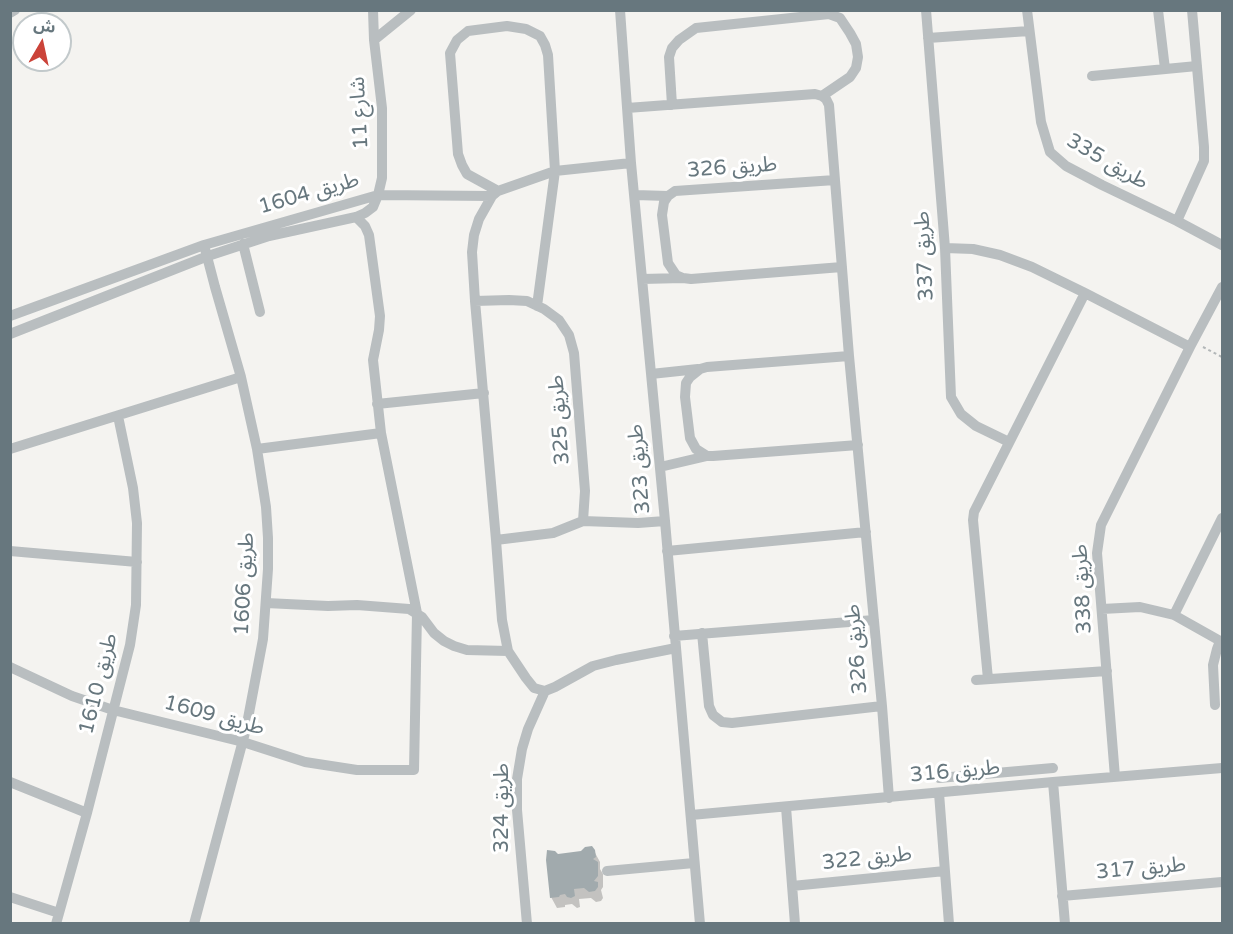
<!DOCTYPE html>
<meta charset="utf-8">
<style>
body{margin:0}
#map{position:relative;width:1233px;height:934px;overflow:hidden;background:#f4f3f0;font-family:"Varela Round","Noto Sans Arabic",sans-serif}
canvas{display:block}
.frame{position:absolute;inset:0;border:12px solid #67777e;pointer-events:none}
.north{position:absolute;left:12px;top:12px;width:60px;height:60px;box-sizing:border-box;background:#fff;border:2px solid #c2c9cb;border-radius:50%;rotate:9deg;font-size:16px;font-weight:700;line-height:24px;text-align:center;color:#67777e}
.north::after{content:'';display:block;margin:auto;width:21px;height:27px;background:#cb4339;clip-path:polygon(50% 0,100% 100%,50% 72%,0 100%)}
</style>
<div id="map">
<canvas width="1233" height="934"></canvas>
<div class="frame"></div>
<div class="north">ش</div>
</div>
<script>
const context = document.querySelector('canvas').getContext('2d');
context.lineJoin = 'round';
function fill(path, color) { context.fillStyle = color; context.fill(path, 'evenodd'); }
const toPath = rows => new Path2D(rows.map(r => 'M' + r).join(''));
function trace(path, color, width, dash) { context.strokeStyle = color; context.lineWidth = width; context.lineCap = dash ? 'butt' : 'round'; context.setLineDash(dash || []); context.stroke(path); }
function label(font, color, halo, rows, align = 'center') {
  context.font = font + ' "Varela Round","Noto Sans Arabic",sans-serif'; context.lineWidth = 6; context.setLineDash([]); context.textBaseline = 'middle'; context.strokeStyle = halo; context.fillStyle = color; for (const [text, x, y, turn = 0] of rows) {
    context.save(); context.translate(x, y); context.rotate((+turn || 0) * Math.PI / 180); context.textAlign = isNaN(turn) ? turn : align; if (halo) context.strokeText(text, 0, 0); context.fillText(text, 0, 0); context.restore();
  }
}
fill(toPath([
 [594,851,600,862,600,869,603,874,603,887,601,890,603,898,601,901,596,902,591,898,579,899,580,907,577,908,572,904,565,905,565,907,557,908,551,897,557,855]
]), '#0003');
fill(toPath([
 [592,846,595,850,596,857,593,859,598,862,598,876,594,881,598,882,598,887,595,891,589,892,584,888,574,889,575,896,571,898,567,897,565,894,560,895,559,897,550,898,546,860,547,850,555,851,558,854,581,851,585,847]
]), '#a1aaad');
trace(toPath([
 [1203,347,1222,357]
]), '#b3b7b8', 2, [3, 3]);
trace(toPath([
 [620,10,631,163,665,521,700,924],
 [926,10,945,248,951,397,961,414,976,426,1009,442],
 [1027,10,1041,122,1050,152,1066,166,1102,185,1177,221,1222,245],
 [1158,10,1165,69],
 [10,13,15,10],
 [928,38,1029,31],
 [374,40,411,10],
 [1092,76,1197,66],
 [672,105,669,57,672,48,679,40,696,28,829,14,840,18,850,33,856,44,858,57,856,68,850,77,822,96],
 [627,108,815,94,822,96,826,99,829,105,849,356,882,706,889,798],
 [835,180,675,191,668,196,664,202,662,215,668,263,676,275,683,278,691,279,842,267],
 [498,191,467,174,462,165,458,154,450,53,457,40,468,31,507,26,526,29,540,36,545,45,548,55,555,171,537,306],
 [635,195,668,196],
 [1177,221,1204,161,1204,147,1192,10],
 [243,244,260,312],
 [945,248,973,249,1000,255,1032,267,1085,293,1190,347],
 [642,279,683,278],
 [475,301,509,300,527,301,544,309,559,320,569,335,574,353,585,491,583,521,553,533,496,540],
 [10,316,204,245,378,195,492,196],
 [10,334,208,256,269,236,356,217,365,213,373,207,378,195,382,178,382,108,374,40,373,10],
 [849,356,707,367,700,369,690,377,686,383,685,397,690,438,696,449,707,456,713,456,858,445],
 [651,374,698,369],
 [377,404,484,393],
 [10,449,241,377],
 [257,449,381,433],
 [660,467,707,456],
 [583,521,638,523,665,521],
 [10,551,137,562],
 [667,551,866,532],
 [266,603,328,606,357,605,409,609,422,617,434,633,444,641,454,646,467,650,508,651],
 [1102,609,1140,607,1174,615,1222,642],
 [1174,615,1222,518],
 [702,633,709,706,713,715,722,722,732,723,882,706],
 [674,636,874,620],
 [10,667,72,696,113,710,243,742,305,762,357,770,414,770,417,613,381,433,373,360,379,330,380,316,369,235,365,226,356,217],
 [988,679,973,520,974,512,1085,293],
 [976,680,1107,671],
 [545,691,534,688,526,678,508,651,502,620,496,540,475,301,472,252,474,235,479,219,492,196,498,191,555,171,631,163],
 [1215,705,1213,665,1217,649,1220,641],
 [1115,777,1097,553,1101,525,1190,347,1222,287],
 [939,778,1053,768],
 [10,782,87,813],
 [1053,782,1065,924],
 [939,793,949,924],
 [786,807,795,924],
 [691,815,1053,782,1222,768],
 [607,871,694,863],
 [792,886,945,871],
 [1062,896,1222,882],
 [10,897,59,913],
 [56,924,87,813,130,645,136,605,137,523,133,488,118,416],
 [194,924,246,729,263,639,268,569,268,538,266,507,257,449,241,377,215,287,204,245],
 [527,924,517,810,517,779,522,749,528,729,545,691,555,687,593,666,616,660,676,648]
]), '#b9bec0', 10);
label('21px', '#67777e', '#fff', [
 ["شارع 11",360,113,-93],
 ["طريق 335",1107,162,30],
 ["طريق 326",732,168,-4],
 ["طريق 1604",309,194,-16],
 ["طريق 337",925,256,-93],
 ["طريق 325",560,420,-94],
 ["طريق 323",640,469,-95],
 ["طريق 1606",245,584,-87],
 ["طريق 338",1083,589,-93],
 ["طريق 326",857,649,-95],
 ["طريق 1610",99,684,-76],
 ["طريق 1609",214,716,15],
 ["طريق 316",955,772,-5],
 ["طريق 324",502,808,-90],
 ["طريق 322",867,859,-6],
 ["طريق 317",1141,869,-5]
]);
</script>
